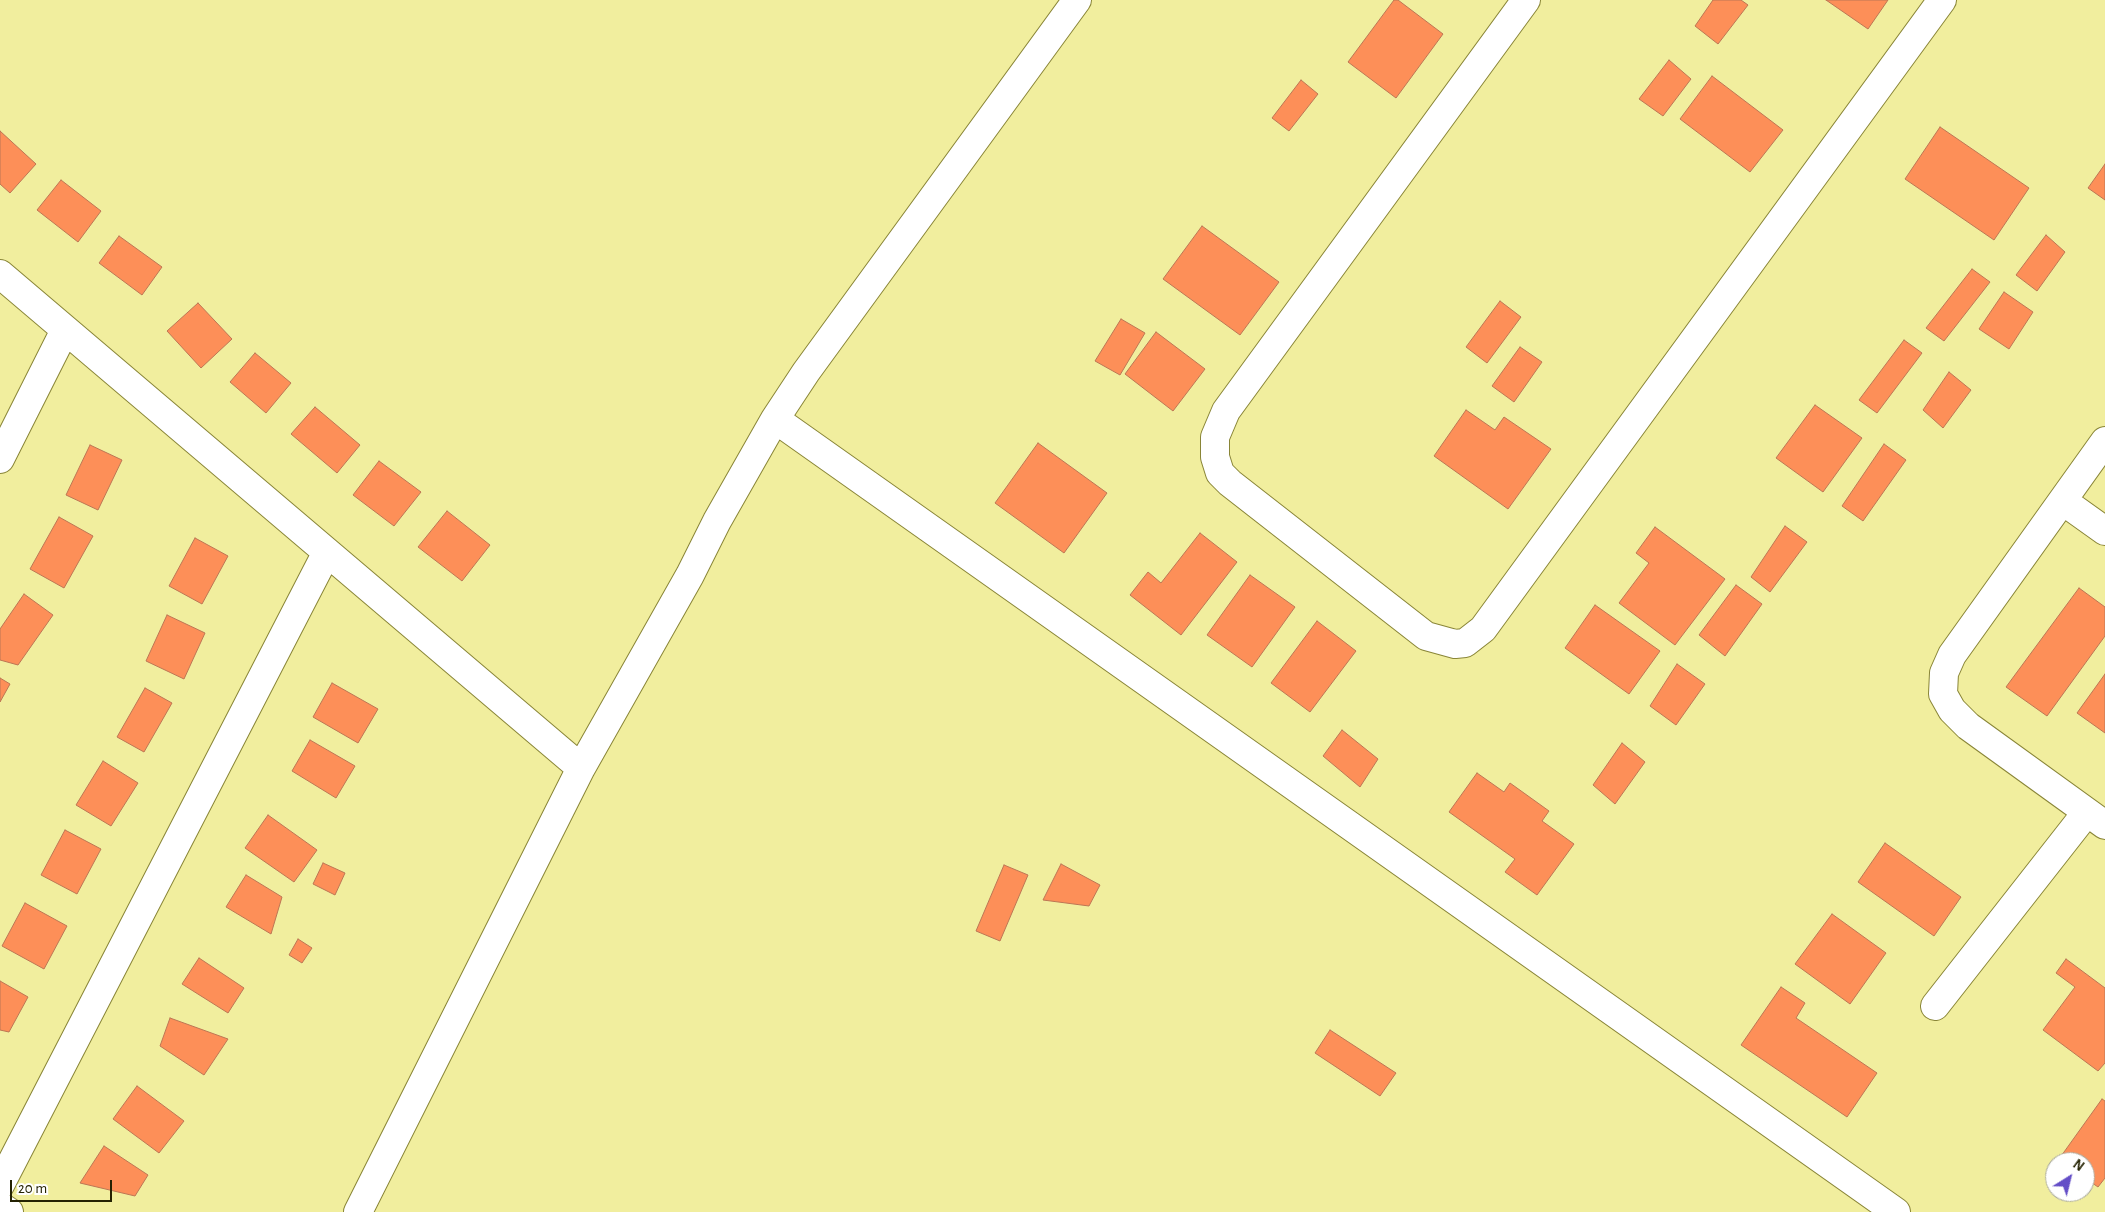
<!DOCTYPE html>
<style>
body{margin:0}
#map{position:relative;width:2105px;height:1212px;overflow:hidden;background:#f1ee9e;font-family:"Alegreya Sans",sans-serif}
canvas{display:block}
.north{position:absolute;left:2045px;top:1152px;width:50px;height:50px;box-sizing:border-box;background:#fff;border:1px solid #a7a79a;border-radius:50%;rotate:36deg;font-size:14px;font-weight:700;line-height:20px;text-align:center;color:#242202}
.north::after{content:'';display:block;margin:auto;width:18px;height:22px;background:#644ec7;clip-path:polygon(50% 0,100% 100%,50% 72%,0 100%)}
.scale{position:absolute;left:10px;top:1180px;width:102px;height:22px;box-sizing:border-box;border:2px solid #242202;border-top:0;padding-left:6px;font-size:15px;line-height:18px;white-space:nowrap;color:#242202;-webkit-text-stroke:4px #fff;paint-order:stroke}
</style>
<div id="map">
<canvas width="2105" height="1212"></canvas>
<div class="north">N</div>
<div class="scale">20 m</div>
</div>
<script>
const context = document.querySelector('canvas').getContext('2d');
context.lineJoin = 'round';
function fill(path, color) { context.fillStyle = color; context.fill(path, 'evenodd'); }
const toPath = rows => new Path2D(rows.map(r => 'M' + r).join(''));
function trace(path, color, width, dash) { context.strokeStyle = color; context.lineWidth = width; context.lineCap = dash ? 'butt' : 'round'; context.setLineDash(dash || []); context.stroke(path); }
const building = toPath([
 [1394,0,1398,0,1443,34,1396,98,1348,62,1394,0],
 [1713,0,1741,0,1748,5,1718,44,1695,26,1713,0],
 [1826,0,1888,0,1868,29,1826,0],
 [1669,60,1691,79,1663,116,1639,99,1669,60],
 [1712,76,1783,130,1750,172,1680,119,1712,76],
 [1301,80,1318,94,1289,131,1272,118,1301,80],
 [1940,127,2029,188,1994,240,1905,179,1940,127],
 [0,131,36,164,10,193,0,184,0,131],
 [2105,164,2105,200,2088,188,2105,164],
 [61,180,101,211,78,242,37,210,61,180],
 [1202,226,1279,282,1240,335,1163,279,1202,226],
 [2046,235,2065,252,2037,291,2016,275,2046,235],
 [119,236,162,267,142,295,99,263,119,236],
 [1972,269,1990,282,1944,341,1926,328,1972,269],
 [2004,292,2033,312,2009,349,1979,329,2004,292],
 [1500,301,1521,317,1487,363,1466,347,1500,301],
 [198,303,232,339,201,368,167,331,198,303],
 [1121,319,1145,333,1120,375,1095,361,1121,319],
 [1156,332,1205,369,1173,411,1125,374,1156,332],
 [1904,340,1922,353,1877,413,1859,400,1904,340],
 [1520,347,1542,362,1514,402,1492,386,1520,347],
 [255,353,291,383,266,413,230,382,255,353],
 [1949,372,1971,390,1943,428,1923,410,1949,372],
 [1815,405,1862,438,1823,492,1776,458,1815,405],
 [315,407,360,445,337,473,291,434,315,407],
 [1466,410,1495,430,1504,417,1551,449,1508,509,1434,456,1466,410],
 [1038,443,1107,493,1064,553,995,503,1038,443],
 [1884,444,1906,460,1863,521,1842,506,1884,444],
 [90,445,122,460,98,510,66,495,90,445],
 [379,461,421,492,394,526,353,495,379,461],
 [447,511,490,545,462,581,418,547,447,511],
 [59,517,93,536,64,588,30,569,59,517],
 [1785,526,1807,542,1770,592,1751,577,1785,526],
 [1655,527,1725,579,1675,645,1619,603,1649,563,1636,553,1655,527],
 [1200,533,1237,562,1181,635,1130,595,1148,572,1161,583,1200,533],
 [195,538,228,556,202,604,169,586,195,538],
 [1250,575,1295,607,1252,667,1207,635,1250,575],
 [1736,585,1762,604,1725,656,1699,635,1736,585],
 [2079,588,2105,607,2105,636,2047,716,2006,687,2079,588],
 [24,594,53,615,18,665,0,660,0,629,24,594],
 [1595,605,1660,651,1629,694,1565,648,1595,605],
 [167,615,205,633,184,679,146,661,167,615],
 [1317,621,1356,651,1310,712,1271,683,1317,621],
 [1677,664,1705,684,1676,725,1650,706,1677,664],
 [2105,674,2105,733,2077,713,2105,674],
 [0,678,10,684,0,702,0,678],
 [332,683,378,709,358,743,313,717,332,683],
 [145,688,172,703,144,752,117,737,145,688],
 [1342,730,1378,759,1360,787,1323,756,1342,730],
 [310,740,355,766,336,798,292,771,310,740],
 [1622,743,1645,762,1615,804,1593,785,1622,743],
 [103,761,138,783,111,826,76,805,103,761],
 [1477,773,1504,792,1510,783,1549,811,1542,821,1574,844,1537,895,1505,872,1515,859,1449,812,1477,773],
 [268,815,317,850,294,882,245,848,268,815],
 [65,830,101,849,77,894,41,875,65,830],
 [1885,843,1961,897,1934,936,1858,882,1885,843],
 [323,863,345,873,335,895,313,884,323,863],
 [1061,864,1100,885,1089,906,1043,900,1061,864],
 [1004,865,1028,875,1000,941,976,931,1004,865],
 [246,875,282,897,271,934,226,907,246,875],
 [25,903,67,926,44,969,2,946,25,903],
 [1832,914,1886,953,1850,1004,1795,964,1832,914],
 [298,939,312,948,302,963,289,955,298,939],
 [199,958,244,988,228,1013,182,984,199,958],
 [2066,959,2105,988,2105,1063,2098,1071,2043,1030,2075,987,2056,973,2066,959],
 [0,981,28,997,9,1032,0,1030,0,981],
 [1781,987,1805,1003,1796,1018,1877,1073,1847,1117,1741,1045,1781,987],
 [170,1018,228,1039,204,1075,160,1046,170,1018],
 [1330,1030,1396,1073,1380,1096,1315,1053,1330,1030],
 [137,1086,184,1121,159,1153,113,1119,137,1086],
 [2102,1099,2105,1101,2105,1178,2098,1187,2085,1178,2085,1162,2063,1162,2059,1159,2102,1099],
 [104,1146,148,1175,135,1196,80,1183,104,1146]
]);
fill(building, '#fd8f58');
trace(building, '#bc7654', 1);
const minor = toPath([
 [1526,0,1226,411,1215,437,1215,457,1220,473,1230,483,1426,636,1455,644,1465,643,1483,629,1942,0],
 [0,274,581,768],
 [775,419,1896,1212],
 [2105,441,1952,655,1944,673,1943,694,1952,710,1968,726,2105,825],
 [0,459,65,330],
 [2063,501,2105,531],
 [1935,1006,2087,812],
 [0,1185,327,552],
 [0,1206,9,1212],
 [358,1212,581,768,690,575,717,521,775,419,806,372,1077,0]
]);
trace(minor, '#898537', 30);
trace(minor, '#fff', 28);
</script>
